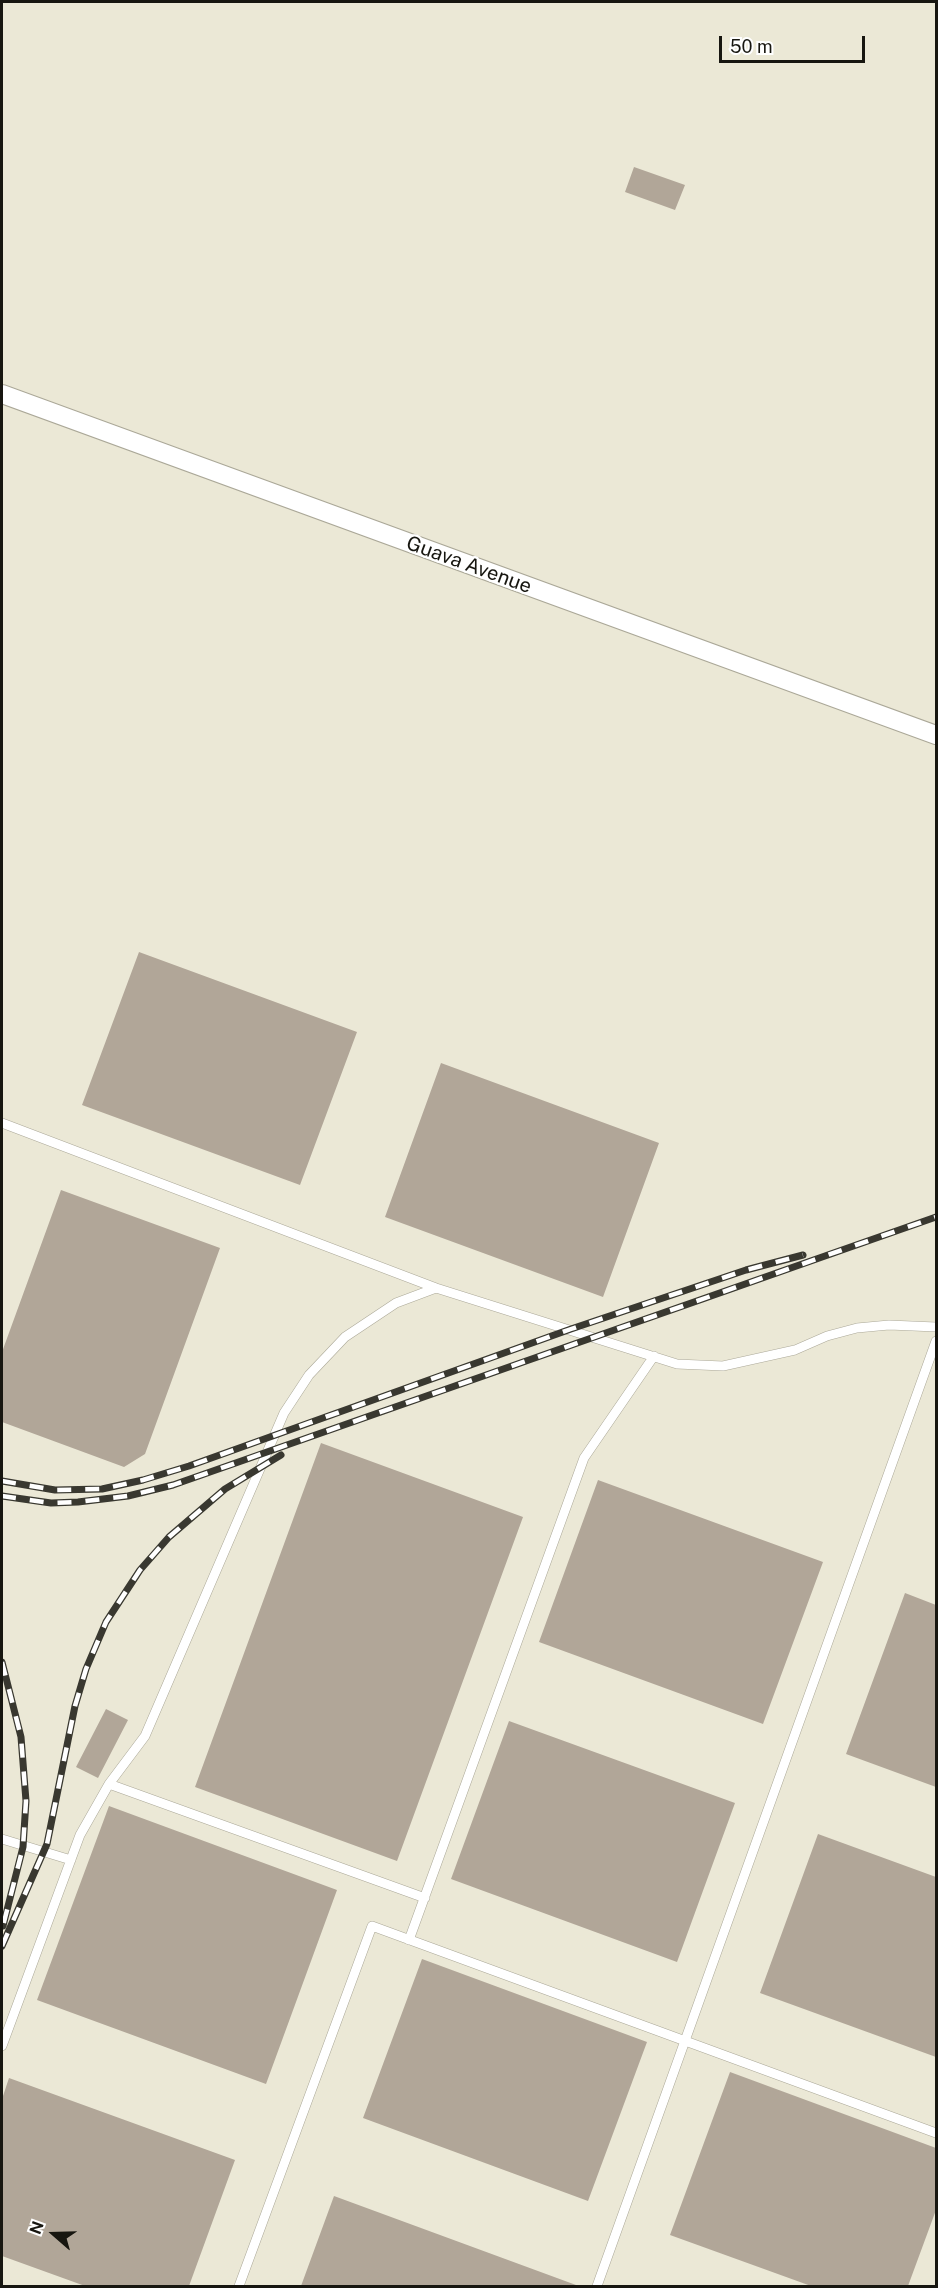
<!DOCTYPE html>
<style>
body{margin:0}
#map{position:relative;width:938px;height:2288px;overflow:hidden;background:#ebe8d6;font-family:"Public Sans",sans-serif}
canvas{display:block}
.frame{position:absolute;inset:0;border:3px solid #171610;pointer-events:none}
.north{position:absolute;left:24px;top:2204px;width:60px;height:60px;-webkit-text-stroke:4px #fff;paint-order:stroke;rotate:290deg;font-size:16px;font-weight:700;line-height:24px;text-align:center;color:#171610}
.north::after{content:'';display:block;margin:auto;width:21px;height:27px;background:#171610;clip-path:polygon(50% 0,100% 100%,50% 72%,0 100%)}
.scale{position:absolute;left:719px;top:36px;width:146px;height:27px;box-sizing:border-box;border:3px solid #171610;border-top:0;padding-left:8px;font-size:18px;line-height:21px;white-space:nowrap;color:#171610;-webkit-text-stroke:4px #fff;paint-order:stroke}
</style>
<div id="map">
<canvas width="938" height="2288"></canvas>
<div class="frame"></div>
<div class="north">N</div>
<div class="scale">50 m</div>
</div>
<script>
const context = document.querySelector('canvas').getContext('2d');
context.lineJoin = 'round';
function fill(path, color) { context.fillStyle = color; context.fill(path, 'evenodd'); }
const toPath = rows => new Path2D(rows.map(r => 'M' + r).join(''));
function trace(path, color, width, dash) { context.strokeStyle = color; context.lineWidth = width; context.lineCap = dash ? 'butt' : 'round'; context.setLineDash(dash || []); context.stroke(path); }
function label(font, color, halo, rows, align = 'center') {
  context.font = font + ' "Public Sans",sans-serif'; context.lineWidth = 4.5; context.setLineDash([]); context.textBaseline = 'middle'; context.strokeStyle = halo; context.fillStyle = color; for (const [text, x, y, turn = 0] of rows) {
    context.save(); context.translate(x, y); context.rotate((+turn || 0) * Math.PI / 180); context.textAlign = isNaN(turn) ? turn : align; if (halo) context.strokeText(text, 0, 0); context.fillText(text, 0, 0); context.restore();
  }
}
fill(toPath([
 [634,167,685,185,675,210,625,192],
 [139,952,357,1032,300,1185,82,1105],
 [441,1063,659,1143,603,1297,385,1217],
 [61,1190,220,1248,145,1454,124,1467,2,1422,2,1352],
 [321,1443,523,1517,397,1861,195,1787],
 [598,1480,823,1562,763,1724,539,1642],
 [905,1593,936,1605,936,1787,846,1754],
 [106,1709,128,1720,98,1778,76,1767],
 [509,1721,735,1803,677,1962,451,1879],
 [109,1806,337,1890,266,2084,37,2000],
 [818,1834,936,1877,936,2057,760,1993],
 [422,1959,647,2042,588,2201,363,2118],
 [730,2072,936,2148,936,2210,908,2286,811,2286,670,2235],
 [9,2078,235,2160,189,2286,85,2286,2,2256,2,2099],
 [334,2196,576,2285,575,2286,301,2286]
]), '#b1a698');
const service = toPath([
 [2,1123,436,1288,677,1364,723,1366,795,1350,827,1336,857,1328,889,1325,936,1327],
 [109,1784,425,1898],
 [2,1839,71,1860],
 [409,1940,584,1458,654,1356],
 [2,2046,80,1835,109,1784,145,1736,284,1413,309,1375,345,1337,396,1303,436,1288],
 [239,2286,372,1926,936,2133],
 [597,2286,936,1341]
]);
const minor = toPath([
 [2,394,936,735]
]);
trace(service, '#aba898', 10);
trace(minor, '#aba898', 20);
trace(service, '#fff', 9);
trace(minor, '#fff', 18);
const rail = toPath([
 [2,1481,55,1490,102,1489,143,1480,189,1466,571,1329,746,1270,803,1255],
 [2,1496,51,1503,78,1502,128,1496,173,1485,936,1217],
 [2,1662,21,1737,26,1801,23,1847,3,1926],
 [2,1946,47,1844,75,1706,86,1669,106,1622,140,1570,169,1537,225,1489,281,1455]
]);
trace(rail, '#393830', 7);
trace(rail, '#fff', 4.5, [14]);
label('20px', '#171610', '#fff', [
 ["Guava Avenue",469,565,20]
]);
</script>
